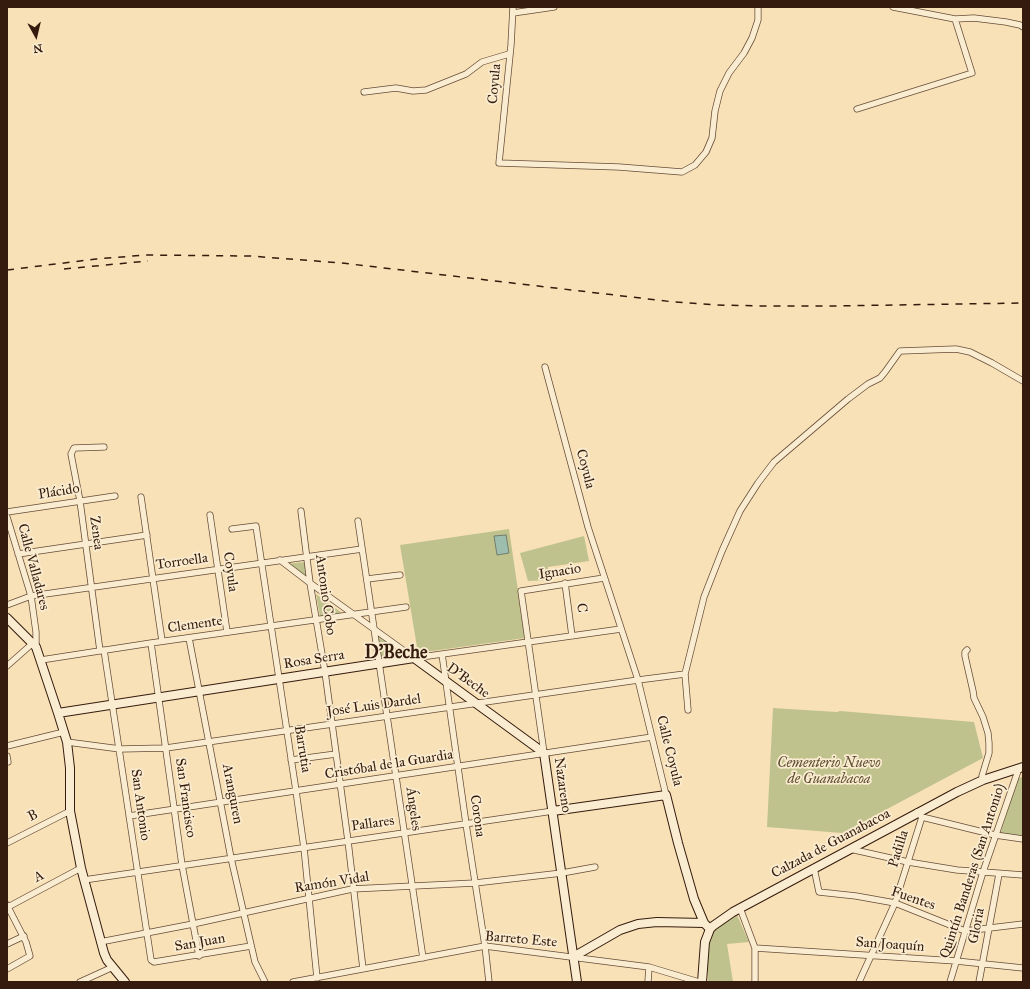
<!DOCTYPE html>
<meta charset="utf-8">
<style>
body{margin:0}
#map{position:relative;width:1030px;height:989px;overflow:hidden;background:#f8e1b7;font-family:"IM FELL Great Primer",serif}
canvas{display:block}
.frame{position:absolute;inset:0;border:8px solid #351b0d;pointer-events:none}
.north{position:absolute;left:16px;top:16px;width:40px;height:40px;-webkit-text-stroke:3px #faecd0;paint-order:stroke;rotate:172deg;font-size:11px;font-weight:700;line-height:16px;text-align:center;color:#351b0d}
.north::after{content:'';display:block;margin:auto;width:14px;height:18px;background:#351b0d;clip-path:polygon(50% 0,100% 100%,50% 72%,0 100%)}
</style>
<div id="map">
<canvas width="1030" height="989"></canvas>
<div class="frame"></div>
<div class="north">N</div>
</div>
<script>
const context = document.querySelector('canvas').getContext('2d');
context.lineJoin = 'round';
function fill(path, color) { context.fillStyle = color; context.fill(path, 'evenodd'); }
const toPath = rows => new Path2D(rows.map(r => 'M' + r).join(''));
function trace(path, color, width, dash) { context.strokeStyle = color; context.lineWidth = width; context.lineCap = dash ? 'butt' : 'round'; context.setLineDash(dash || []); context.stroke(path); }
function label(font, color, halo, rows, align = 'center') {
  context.font = font + ' "IM FELL Great Primer",serif'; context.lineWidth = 3.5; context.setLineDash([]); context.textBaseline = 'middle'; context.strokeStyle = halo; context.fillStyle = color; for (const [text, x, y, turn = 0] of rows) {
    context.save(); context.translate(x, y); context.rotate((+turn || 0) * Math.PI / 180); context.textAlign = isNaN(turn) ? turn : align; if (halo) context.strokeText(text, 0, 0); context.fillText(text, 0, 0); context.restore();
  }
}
fill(toPath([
 [509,529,525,638,418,653,400,545],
 [584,536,589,561,548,567,548,580,528,581,520,553],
 [305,562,308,580,286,564],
 [316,594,342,613,320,617],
 [377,635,410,657,381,661],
 [773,708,837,712,840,711,974,722,983,758,842,833,767,827],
 [1023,777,1023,838,1000,835,1018,778],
 [737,915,749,942,727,944,733,982,712,982,708,981,708,944,714,931,721,925]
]), '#bfc28d');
const water = toPath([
 [506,535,509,553,497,555,494,536,506,535]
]);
fill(water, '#9dbeae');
trace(water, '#737d6e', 1);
const street = toPath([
 [513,7,511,45,499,163,619,167,682,172,695,165,706,152,712,138,715,111,720,91,729,73,744,53,752,38,758,20,758,7],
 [893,7,955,19,974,18,1006,22,1020,25,1023,27],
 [513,13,554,7],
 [364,92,396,88,413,91,426,90,466,74,482,62,509,54],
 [857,109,972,73,955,19],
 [545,367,588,527,638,680,666,795],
 [141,497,162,641],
 [301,511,310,583,325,672,348,841,363,969],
 [7,512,115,496],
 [210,515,227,632],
 [7,517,31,596,36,632,36,647],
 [358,521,423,958],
 [232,529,256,526,296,791,304,848,317,978],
 [18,554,147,535],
 [280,560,310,583,414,658,621,629],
 [367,579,400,575],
 [565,583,572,636],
 [7,605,31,596,362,549],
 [189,638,231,858,255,962,265,982],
 [151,643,182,865,199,956],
 [104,650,151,960,154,962,251,946],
 [967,650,965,652,965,656,973,691,974,698,983,717,988,733,989,743,989,753,982,776,983,780],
 [100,651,80,501,71,454,74,448,104,447],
 [442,654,466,824,485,946,489,982],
 [41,660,151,643,406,607],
 [7,666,33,643],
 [688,710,685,674,704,597,722,551,740,511,758,483,774,462,848,399,868,384,880,378,885,372,900,351,956,349,970,352,992,363,1023,381],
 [67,742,120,749,166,748,638,680,685,674],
 [7,746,64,732],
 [544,753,521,591,604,578],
 [7,756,8,762],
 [291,760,336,754],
 [129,816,652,737],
 [922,817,995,835,1023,839],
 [7,843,70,811],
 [850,849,908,862,957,870,1023,875],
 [814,868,819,892,856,896,895,903,965,931,1023,924],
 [84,880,553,811],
 [7,905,26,942,30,956,7,969],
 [8,907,81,868],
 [740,908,755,948,755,982],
 [100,942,193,924,352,889,475,883,562,873,595,867],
 [7,944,24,936],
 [755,948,956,961,1023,968],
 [80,982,113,967],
 [293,982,485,946,649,967,699,982],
 [648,982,649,967],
 [859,982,895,903,922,817,917,812],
 [950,982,983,872,1019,768],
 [979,982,999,874]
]);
const secondary = toPath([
 [7,618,36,647,58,713,67,742,70,768,70,811,81,868,104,953,107,960,125,982],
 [58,713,414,658,544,753,577,982],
 [553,811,666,795,678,843,694,899,704,923,710,929],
 [573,957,620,930,638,924,657,922,704,923],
 [702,982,705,942,710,929,713,926,733,912,957,792,983,780,1023,767]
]);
trace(street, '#664c38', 7);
trace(secondary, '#351b0d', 10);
trace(street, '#faecd0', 5.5);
trace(secondary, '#faecd0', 8);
trace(toPath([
 [64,269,148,261],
 [7,270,96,259,146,255,250,256,342,263,674,302,717,305,763,306,831,306,1023,303]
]), '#351b0d', 1.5, [7, 7]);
label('14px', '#351b0d', '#faecd0', [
 ["Coyula",495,84,-85],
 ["Coyula",585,469,75],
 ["Plácido",59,492,-9],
 ["Zenea",96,533,82],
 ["Torroella",182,562,-8],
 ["Calle Valladares",33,567,75],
 ["Coyula",230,572,82],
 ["Ignacio",560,572,-9],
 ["Antonio Cobo",325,595,82],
 ["C",581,608,82],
 ["Clemente",195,625,-8],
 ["Rosa Serra",314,660,-9],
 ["D'Beche",468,681,36],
 ["José Luis Dardel",374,706,-8],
 ["Barrutia",302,749,81],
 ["Calle Coyula",669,751,76],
 ["Cristóbal de la Guardia",389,765,-9],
 ["Nazareno",562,785,82],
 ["Aranguren",232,794,79],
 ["San Francisco",185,798,82],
 ["San Antonio",140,805,82],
 ["Ángeles",413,809,82],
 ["B",33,816,-27],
 ["Corona",477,816,82],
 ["Pallares",373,824,-8],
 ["Calzada de Guanabacoa",831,844,-28],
 ["Padilla",899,849,-73],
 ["Quintín Banderas (San Antonio)",973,871,-72],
 ["A",39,877,-28],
 ["Ramón Vidal",332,883,-9],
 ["Fuentes",913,899,19],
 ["Gloria",977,926,-79],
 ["Barreto Este",521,940,5],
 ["San Juan",200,943,-10],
 ["San Joaquín",890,945,4]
]);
label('italic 14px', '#5e4d33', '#faecd0', [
 ["Cementerio Nuevo",829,764],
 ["de Guanabacoa",829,780]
]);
label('bold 18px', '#351b0d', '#faecd0', [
 ["D'Beche",396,654]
]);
</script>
